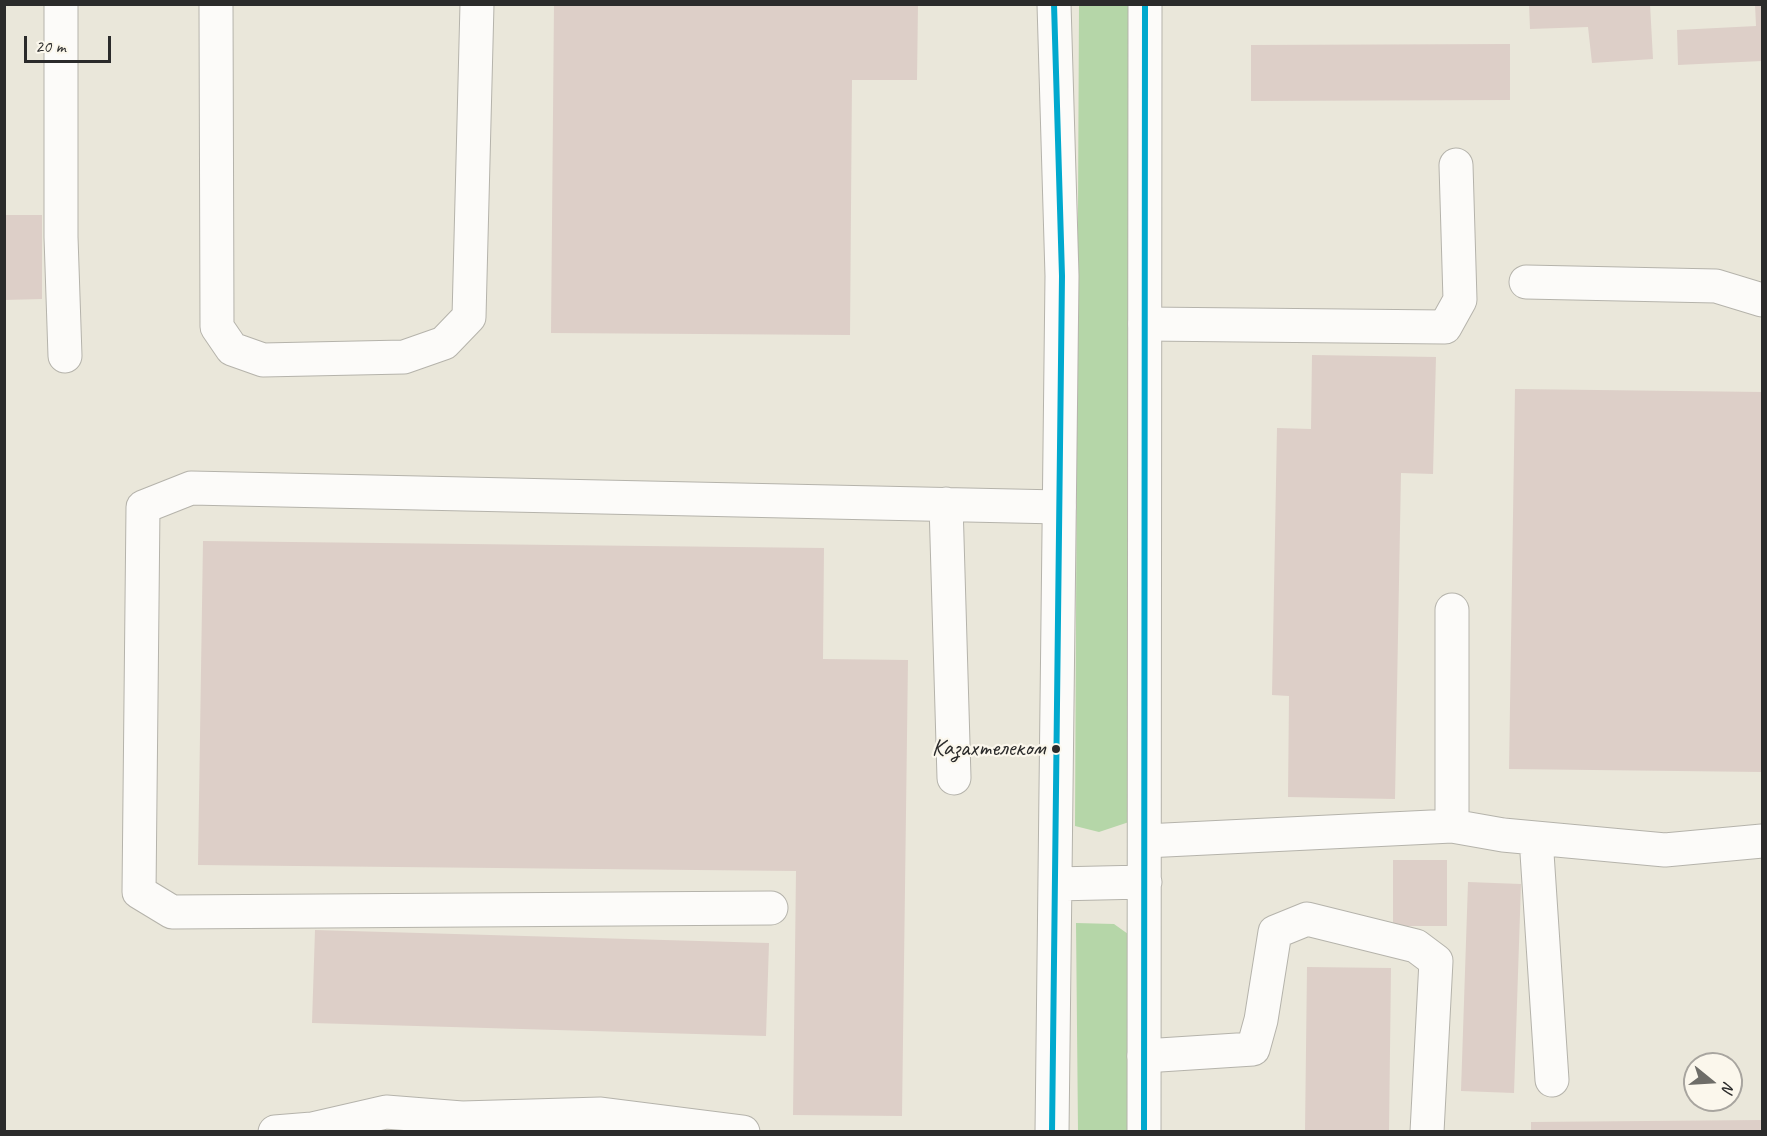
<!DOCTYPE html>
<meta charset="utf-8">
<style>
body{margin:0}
#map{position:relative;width:1767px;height:1136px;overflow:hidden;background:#eae7da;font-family:Caveat,sans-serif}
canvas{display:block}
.frame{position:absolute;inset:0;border:6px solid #2b2b2b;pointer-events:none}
.north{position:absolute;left:1683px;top:1052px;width:60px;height:60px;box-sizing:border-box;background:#fbf7ec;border:2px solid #a8a59f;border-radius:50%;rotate:108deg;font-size:16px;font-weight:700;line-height:24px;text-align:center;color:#2b2b2b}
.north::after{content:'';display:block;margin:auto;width:21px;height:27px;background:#6e6d68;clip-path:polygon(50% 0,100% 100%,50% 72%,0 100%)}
.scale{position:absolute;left:24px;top:36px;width:87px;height:27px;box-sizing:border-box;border:3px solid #2b2b2b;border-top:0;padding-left:8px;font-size:18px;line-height:21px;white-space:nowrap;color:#2b2b2b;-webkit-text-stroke:4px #fbf7ec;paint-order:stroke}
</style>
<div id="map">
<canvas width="1767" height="1136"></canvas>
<div class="frame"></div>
<div class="north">N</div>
<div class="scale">20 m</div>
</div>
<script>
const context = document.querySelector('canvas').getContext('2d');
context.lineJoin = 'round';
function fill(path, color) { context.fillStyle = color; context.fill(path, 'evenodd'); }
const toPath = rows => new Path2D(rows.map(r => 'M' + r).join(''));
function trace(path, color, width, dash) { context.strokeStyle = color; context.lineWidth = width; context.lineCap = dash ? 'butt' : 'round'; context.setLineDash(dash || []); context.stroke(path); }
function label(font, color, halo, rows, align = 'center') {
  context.font = font + ' Caveat,sans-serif'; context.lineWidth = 4.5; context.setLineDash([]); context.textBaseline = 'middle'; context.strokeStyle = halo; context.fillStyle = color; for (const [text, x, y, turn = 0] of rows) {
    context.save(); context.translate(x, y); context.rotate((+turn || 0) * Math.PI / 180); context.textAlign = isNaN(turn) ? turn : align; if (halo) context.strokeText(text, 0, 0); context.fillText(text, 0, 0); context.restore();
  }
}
fill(toPath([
 [1079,5,1128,5,1129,822,1099,832,1075,826],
 [1076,923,1114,924,1128,934,1127,1131,1078,1131]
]), '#b5d6a8');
fill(toPath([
 [554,4,918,4,917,80,852,80,850,335,551,333],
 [1529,4,1650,4,1653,59,1592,63,1588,27,1530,29],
 [1755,4,1762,4,1762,61,1678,65,1677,30,1756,26],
 [1510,44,1510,100,1251,101,1251,45],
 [4,215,42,215,42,299,4,300],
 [1312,355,1436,357,1433,474,1401,473,1395,799,1288,797,1289,696,1272,695,1277,428,1311,429],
 [1515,389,1762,392,1762,772,1509,769],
 [203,541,824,548,823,659,908,660,902,1116,793,1115,796,871,198,865],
 [1393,860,1447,860,1447,926,1393,926],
 [1468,882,1521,884,1514,1093,1461,1091],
 [315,930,769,943,766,1036,312,1023],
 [1307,967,1391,968,1389,1132,1305,1132],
 [1762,1120,1762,1132,1531,1132,1531,1122]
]), '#ddcfc8');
const minor = toPath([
 [61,4,61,237,65,356],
 [216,4,217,327,232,349,263,360,404,357,444,343,469,317,477,4],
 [1526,282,1716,286,1762,300],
 [1145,324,1445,327,1460,300,1456,165],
 [946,504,954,778],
 [1452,826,1452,610],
 [1536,838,1552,1080],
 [1145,841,1452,826,1503,835,1665,850,1762,841],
 [771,908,172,912,139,892,143,507,191,488,1059,507],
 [1144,1056,1253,1049,1261,1020,1275,932,1307,919,1416,946,1436,961,1427,1132],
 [275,1132,312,1129,386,1112,462,1118,601,1114,743,1132]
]);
const major = toPath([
 [1055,884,1145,882],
 [1052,1132,1062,276,1054,4],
 [1144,1132,1145,4]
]);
trace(minor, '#b5b3ab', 35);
trace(major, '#b5b3ab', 35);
trace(minor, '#fcfbf9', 33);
trace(major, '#fcfbf9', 33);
trace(toPath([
 [1052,1132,1062,276,1054,4],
 [1144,1132,1145,4]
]), '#00a9ce', 6);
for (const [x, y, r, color] of [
 [1056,749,5,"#2b2b2b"]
]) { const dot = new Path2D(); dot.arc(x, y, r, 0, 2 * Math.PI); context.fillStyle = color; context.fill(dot); trace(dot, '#fbf7ec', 2); }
label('24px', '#2b2b2b', '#fbf7ec', [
 ["Казахтелеком",1045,749]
], 'right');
</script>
